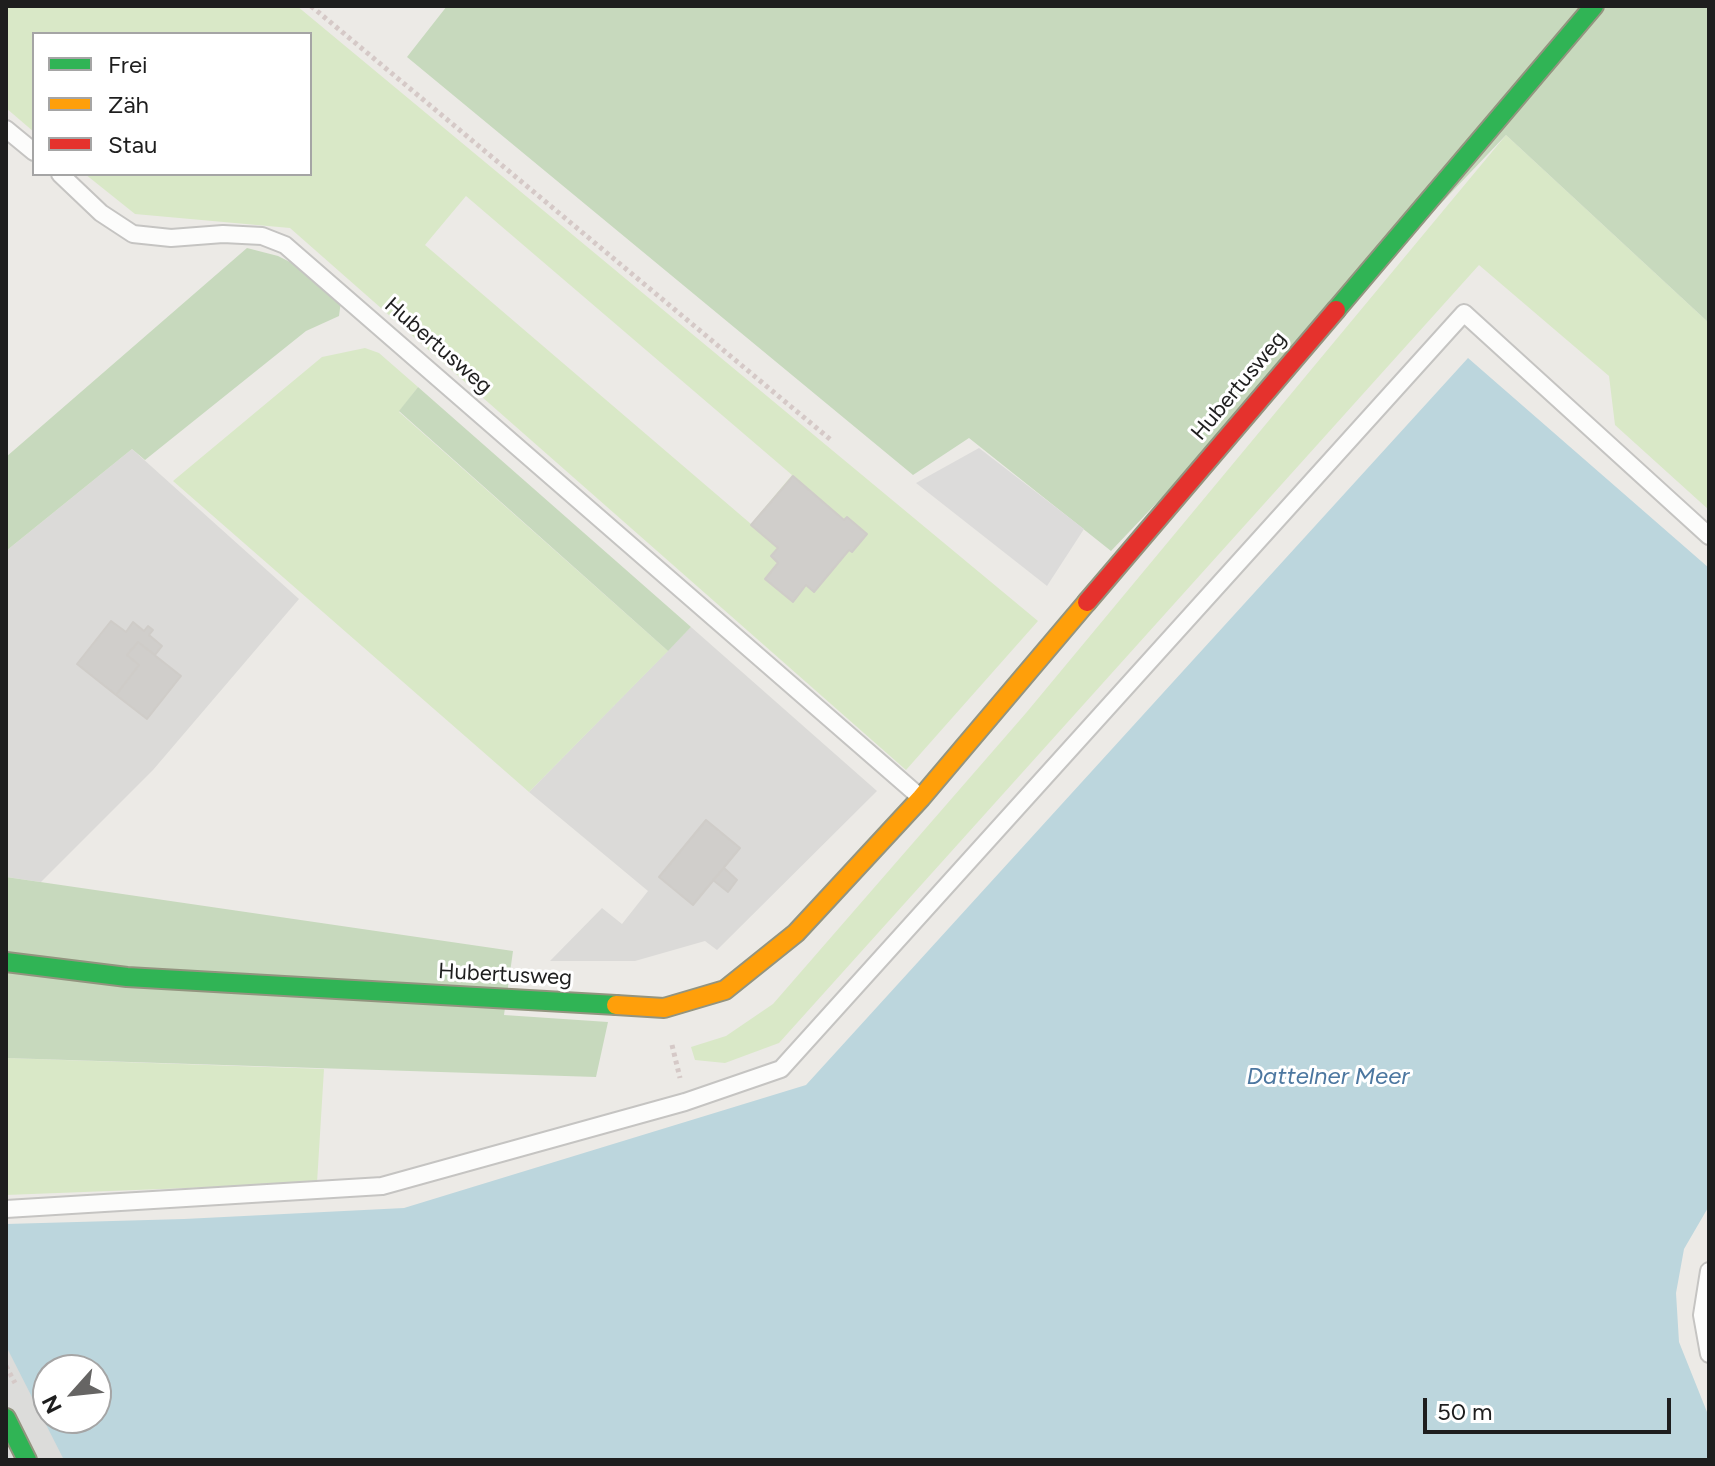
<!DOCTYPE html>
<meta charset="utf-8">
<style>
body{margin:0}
#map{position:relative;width:1715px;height:1466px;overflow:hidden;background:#eceae6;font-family:Figtree,sans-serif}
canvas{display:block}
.frame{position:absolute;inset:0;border:8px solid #1e1e1e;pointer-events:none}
.legend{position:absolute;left:32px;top:32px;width:280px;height:144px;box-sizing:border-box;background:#fff;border:2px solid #a5a5a5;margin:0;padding:10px 14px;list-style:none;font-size:24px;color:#1e1e1e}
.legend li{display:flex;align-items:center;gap:16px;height:40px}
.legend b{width:40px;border:2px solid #a5a5a5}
.north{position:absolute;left:32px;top:1354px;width:80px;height:80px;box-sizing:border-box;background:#fff;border:2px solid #a5a5a5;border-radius:50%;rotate:243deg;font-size:22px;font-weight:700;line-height:32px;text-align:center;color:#1e1e1e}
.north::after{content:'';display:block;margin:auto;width:28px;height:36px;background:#666564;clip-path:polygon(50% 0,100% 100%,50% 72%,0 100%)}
.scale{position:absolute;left:1423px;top:1398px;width:248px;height:36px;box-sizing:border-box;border:4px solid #1e1e1e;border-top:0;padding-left:10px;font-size:24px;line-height:28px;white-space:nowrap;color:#1e1e1e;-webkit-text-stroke:6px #fff;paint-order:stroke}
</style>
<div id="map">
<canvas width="1715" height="1466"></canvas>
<div class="frame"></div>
<ul class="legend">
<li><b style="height:10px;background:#30b455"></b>Frei</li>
<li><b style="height:10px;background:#ff9f0a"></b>Zäh</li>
<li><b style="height:10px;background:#e5322d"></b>Stau</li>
</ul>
<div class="north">N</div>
<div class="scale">50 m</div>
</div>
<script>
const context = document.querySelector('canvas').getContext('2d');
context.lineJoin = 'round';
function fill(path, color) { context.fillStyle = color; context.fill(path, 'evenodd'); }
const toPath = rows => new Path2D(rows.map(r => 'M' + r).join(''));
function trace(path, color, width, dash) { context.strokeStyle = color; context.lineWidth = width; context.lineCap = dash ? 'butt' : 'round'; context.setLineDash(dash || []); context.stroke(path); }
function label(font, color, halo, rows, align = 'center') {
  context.font = font + ' Figtree,sans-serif'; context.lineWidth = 6; context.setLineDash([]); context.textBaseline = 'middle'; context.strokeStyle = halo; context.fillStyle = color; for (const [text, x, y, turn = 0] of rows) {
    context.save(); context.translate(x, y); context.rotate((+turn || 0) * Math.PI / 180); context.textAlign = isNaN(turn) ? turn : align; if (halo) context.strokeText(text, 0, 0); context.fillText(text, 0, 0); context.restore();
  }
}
fill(toPath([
 [132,449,299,599,153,770,41,882,6,877,6,551],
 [691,627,877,791,717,950,705,941,635,961,550,961,602,908,622,924,648,891,529,792]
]), '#dbdad8');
fill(toPath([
 [6,6,297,6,1038,621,906,770,290,228,135,214,85,174,310,174,310,34,34,34,34,132,6,108],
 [466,196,792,475,751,524,425,245],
 [1506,135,1709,323,1709,510,1615,425,1609,376,1479,265,779,1043,725,1063,695,1060,691,1047,726,1036,773,1004,1026,713],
 [365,348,379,353,418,387,399,412,668,651,529,792,173,481,322,357],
 [6,1058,324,1069,317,1183,6,1195]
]), '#d9e8c7');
fill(toPath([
 [447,6,1709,6,1709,323,1506,135,1111,551,969,438,913,475,407,57],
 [247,248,278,256,308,271,341,301,339,316,306,331,145,460,132,449,6,551,6,457],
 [418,387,691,627,668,651,399,411],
 [6,877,513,951,504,1015,608,1022,596,1077,6,1058]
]), '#c7d9bd');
fill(toPath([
 [979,448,1084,529,1047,586,916,483]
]), '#dcdbda');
fill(toPath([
 [1468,358,1709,568,1709,1206,1684,1249,1676,1293,1679,1342,1709,1417,1709,1460,6,1460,6,1224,184,1219,404,1208,806,1085],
 [48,1370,96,1370,96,1418,48,1418]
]), '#bcd6dd');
fill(toPath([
 [6,1346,64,1460,6,1460]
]), '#dcdcda');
const building = toPath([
 [793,476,844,520,847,517,867,534,852,552,849,550,814,592,806,585,793,602,765,579,778,563,771,556,778,548,751,525,793,476],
 [111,621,126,632,133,622,144,631,148,626,153,630,149,635,162,646,155,655,138,642,127,655,139,665,116,695,77,664,111,621],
 [138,642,181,676,147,719,116,695,139,665,127,655,138,642],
 [706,820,740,848,693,905,659,877,706,820],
 [724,868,737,880,728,892,713,880,724,868]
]);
fill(building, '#d0cecb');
trace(building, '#cfccc8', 2);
const lane = toPath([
 [6,129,34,152],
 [60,174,101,213,133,234,171,238,223,234,262,236,285,245,920,797],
 [6,1209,382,1186,685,1102,781,1069,1464,313,1709,536],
 [1709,1271,1702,1315,1709,1354]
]);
const fast = toPath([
 [1336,310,1594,6],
 [6,962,127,977,616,1005],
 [6,1418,27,1460]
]);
const slow = toPath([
 [616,1005,664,1008,725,990,796,933,921,798,1087,602]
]);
const jam = toPath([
 [1087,602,1336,310]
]);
trace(lane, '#c5c4c2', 20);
trace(fast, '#93947f', 22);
trace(slow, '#93947f', 22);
trace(jam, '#93947f', 22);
trace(toPath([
 [311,6,831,440],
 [672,1045,680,1078],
 [6,1366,15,1383]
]), '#d5c9c7', 5, [4, 4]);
trace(lane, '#fcfcfb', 16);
trace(fast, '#30b455', 18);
trace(slow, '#ff9f0a', 18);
trace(jam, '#e5322d', 18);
label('22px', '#1e1e1e', '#fff', [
 ["Hubertusweg",438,346,41],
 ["Hubertusweg",1239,386,-50],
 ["Hubertusweg",505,975,3]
]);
label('italic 24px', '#4c77a0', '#fff', [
 ["Dattelner Meer",1328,1077]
]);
</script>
